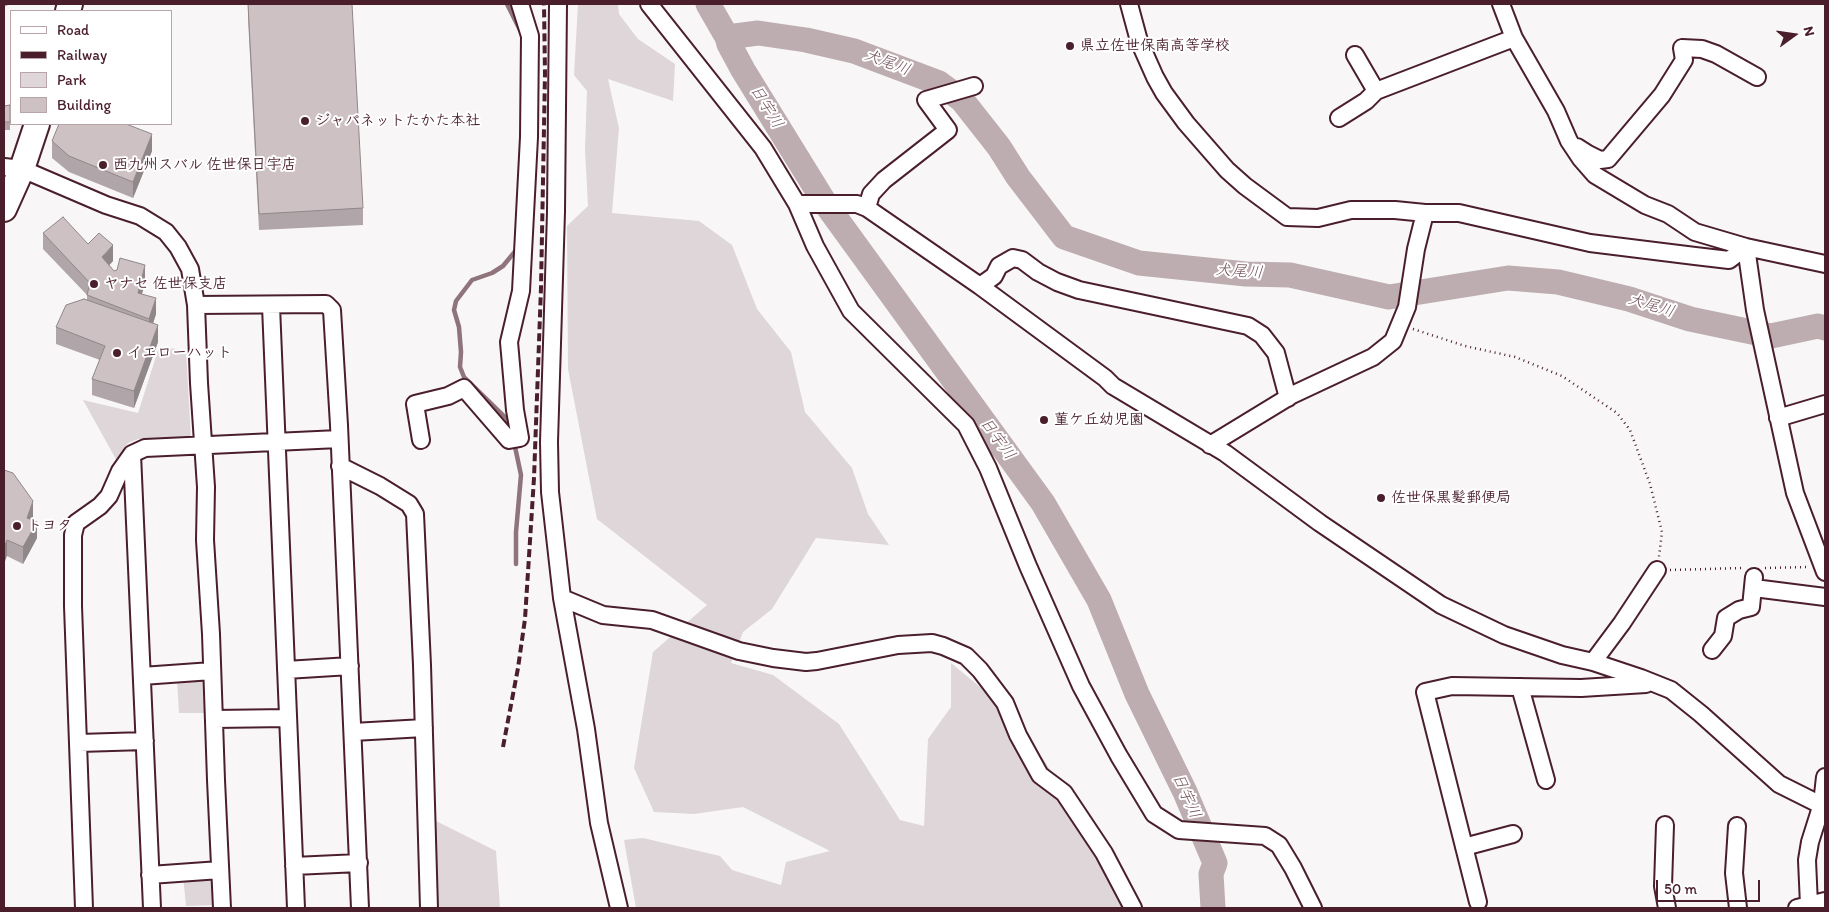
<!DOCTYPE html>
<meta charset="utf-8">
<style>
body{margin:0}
#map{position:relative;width:1829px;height:912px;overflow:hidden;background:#f8f6f7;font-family:Itim,sans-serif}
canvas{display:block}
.frame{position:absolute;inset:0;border:5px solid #4a1f2b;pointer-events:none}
.legend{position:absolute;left:10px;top:10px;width:162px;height:115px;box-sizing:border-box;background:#fff;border:1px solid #b7a5aa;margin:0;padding:6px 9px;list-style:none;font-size:15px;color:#4a1f2b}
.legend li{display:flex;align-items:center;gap:10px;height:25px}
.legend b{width:25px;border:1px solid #b7a5aa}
.north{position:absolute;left:1769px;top:10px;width:50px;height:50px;-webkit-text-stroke:4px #fff;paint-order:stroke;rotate:76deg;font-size:14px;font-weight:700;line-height:20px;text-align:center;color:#4a1f2b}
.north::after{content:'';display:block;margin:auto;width:18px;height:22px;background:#4a1f2b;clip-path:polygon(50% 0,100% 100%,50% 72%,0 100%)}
.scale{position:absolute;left:1656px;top:880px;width:104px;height:22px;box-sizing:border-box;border:2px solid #4a1f2b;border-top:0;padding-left:6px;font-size:15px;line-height:18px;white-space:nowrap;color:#4a1f2b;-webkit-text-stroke:4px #fff;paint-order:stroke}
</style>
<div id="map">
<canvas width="1829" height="912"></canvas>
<div class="frame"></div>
<ul class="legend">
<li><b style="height:6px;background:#fff"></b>Road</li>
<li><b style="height:6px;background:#4a1f2b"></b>Railway</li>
<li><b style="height:14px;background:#ded6d9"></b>Park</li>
<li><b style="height:14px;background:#cdc1c4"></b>Building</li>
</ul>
<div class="north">N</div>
<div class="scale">50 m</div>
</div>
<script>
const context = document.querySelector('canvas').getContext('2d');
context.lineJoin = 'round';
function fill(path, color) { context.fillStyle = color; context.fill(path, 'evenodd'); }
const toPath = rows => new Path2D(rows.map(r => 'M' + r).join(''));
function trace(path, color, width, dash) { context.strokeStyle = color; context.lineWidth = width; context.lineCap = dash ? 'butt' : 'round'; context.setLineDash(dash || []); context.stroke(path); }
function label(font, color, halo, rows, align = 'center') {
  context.font = font + ' Itim,"Klee One",sans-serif'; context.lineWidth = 4; context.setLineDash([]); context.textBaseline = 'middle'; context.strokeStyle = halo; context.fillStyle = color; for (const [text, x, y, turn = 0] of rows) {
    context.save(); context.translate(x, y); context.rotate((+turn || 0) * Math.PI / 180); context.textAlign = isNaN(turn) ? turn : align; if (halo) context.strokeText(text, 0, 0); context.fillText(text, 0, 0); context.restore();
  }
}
fill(toPath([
 [578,4,618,4,619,14,638,39,675,64,673,101,608,79,619,128,612,213,699,221,732,245,757,309,791,352,805,412,852,468,868,514,889,545,816,538,772,609,743,632,731,663,773,675,839,724,900,820,924,826,928,739,951,707,951,663,980,687,1044,760,1132,908,636,908,624,840,643,838,720,856,732,870,781,885,786,862,830,851,743,807,694,814,654,812,634,768,653,652,707,605,597,519,568,369,567,226,588,206,585,150,587,91,574,75],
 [159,347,186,350,191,439,138,439,128,443,117,461,83,400,138,413],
 [207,678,209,713,179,713,177,679],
 [432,819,496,851,500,908,435,908],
 [216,874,217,905,186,906,183,875]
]), '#ded6d9');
trace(toPath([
 [507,4,521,32],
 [511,432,507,419,464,377,460,367,461,352,459,327,454,310,456,301,472,280,492,273,503,266,517,249],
 [514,442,521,475,516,532,516,564]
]), '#8f747b', 4.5);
trace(toPath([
 [708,4,727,37,729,44,743,70,825,203,1043,503,1099,600,1137,694,1185,792,1215,863,1211,874,1213,908],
 [727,37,758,33,806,40,854,51,939,83,962,100,999,147,1018,177,1064,237,1139,263,1246,274,1290,275,1389,297,1508,278,1558,282,1629,299,1690,319,1771,336,1818,326,1825,328]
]), '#bdadb0', 25);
const minor = toPath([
 [558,4,556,212,549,442,550,492,562,598,586,729,599,823,619,908],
 [649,4,763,148,797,204,815,246,851,311,966,425,988,468,1028,566,1081,686,1119,756,1154,814,1179,830,1265,836,1279,845,1293,868,1313,908],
 [1129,4,1139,41,1155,77,1164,93,1186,123,1227,170,1245,186,1287,217,1318,218,1351,210,1395,210,1425,213,1459,213,1590,243,1695,256,1729,260,1746,247],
 [1501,4,1514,38,1556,111,1569,141,1581,159,1595,175,1645,205,1668,214,1695,232,1746,247,1825,264],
 [1355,55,1376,91],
 [1339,118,1366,101,1376,91,1514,38],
 [1577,147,1588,154,1600,160,1608,159,1662,95,1684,60,1682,48,1702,49,1716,54,1757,77],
 [4,167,22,169,106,205,140,216,166,232,178,247,190,269,196,305,199,383,206,487,205,540,211,634,216,780,222,908],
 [797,204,857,204,867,208,980,286,1105,378,1113,386,1225,453,1320,523,1441,605,1504,635,1562,655,1593,662,1641,678,1671,690,1701,714,1779,784,1825,807],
 [867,208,871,194,884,180,948,130,926,100,974,86],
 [1746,247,1755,310,1795,493,1825,572],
 [980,286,994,276,999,266,1013,258,1022,260,1038,272,1057,282,1079,290,1248,326,1262,335,1276,353,1288,398],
 [196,305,326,304,332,310,339,425,360,908],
 [271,306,296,908],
 [1778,418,1825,404],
 [421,440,415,404,448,396,464,388,509,440,520,438,515,410,509,342,521,291,529,137,530,36,520,4],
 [1210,445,1292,395,1373,357,1393,341,1407,307,1416,249,1425,213],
 [132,454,152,908],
 [340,466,380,486,409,504,415,514,422,665,429,908],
 [1754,588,1825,597],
 [562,598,603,615,652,620,739,651,773,658,806,662,817,661,898,645,932,643,943,646,966,656,980,670,1005,703,1018,735,1040,775,1064,793,1104,853,1133,908],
 [1712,650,1723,636,1726,618,1739,610,1751,607,1754,577],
 [1593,662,1622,623,1657,570],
 [286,670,350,666],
 [142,676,212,671],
 [1520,687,1546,780],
 [214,719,288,718],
 [353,732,424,728],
 [79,743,145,741],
 [1665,825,1663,886,1667,908],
 [1737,826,1734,873,1738,908],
 [1464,847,1513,834],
 [294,866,359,863],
 [150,875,220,870],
 [1478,902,1425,692,1452,686,1581,688,1646,684],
 [84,908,73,606,73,535,76,523,100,506,109,496,120,471,132,454,145,448,339,439],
 [1797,908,1825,901],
 [1811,908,1809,905,1807,860,1810,842,1822,804,1825,777]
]);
const highway = toPath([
 [68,11,70,4],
 [4,209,22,169,37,124]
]);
trace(minor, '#4a1f2b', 20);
trace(highway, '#4a1f2b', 28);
trace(toPath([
 [1413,329,1465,346,1515,357,1562,376,1617,413,1630,430,1650,484,1662,532,1659,557],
 [1765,568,1807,567],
 [1670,570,1742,568]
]), '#4a1f2b', 2.5, [1, 4]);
trace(minor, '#fff', 16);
trace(highway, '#fff', 24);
trace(toPath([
 [503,747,518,668,525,619,534,478,541,288,545,74,544,4]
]), '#4a1f2b', 4, [8, 4]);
fill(toPath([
 [4,4,8,4,7,6,4,6],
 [248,4,363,208,363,225,259,230,248,18],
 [10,105,10,130,4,130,4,106],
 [52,141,152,151,133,198,69,172,52,158],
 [43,233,88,244,113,261,109,265,114,271,145,282,142,294,156,314,153,324,158,342,134,408,92,395,92,379,100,360,56,344,56,327,87,300,87,295,43,249],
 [4,470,33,517,32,520,37,538,23,564,7,556]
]), '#b0a6a9');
fill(toPath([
 [152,134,152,151,133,198,133,182],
 [113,245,113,261,102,273,102,257],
 [145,265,145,282,138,309,138,293],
 [156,298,156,314,149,335,149,319],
 [158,325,158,342,134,408,134,391],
 [33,501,33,517,27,535,27,518],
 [37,522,37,538,23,564,23,547],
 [7,540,7,556,4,564,4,547]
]), '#908789');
const building = toPath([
 [248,4,352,4,363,208,259,214,248,4],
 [10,105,10,122,4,122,4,106,10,105],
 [59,124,126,124,152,134,133,182,69,156,52,141,59,124],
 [63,217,88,244,99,233,113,245,102,257,114,271,117,270,120,258,145,265,138,293,156,298,149,319,87,295,90,283,43,233,63,217],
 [84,299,158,325,134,391,92,379,105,346,56,327,66,305,84,299],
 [4,470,13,473,33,501,27,518,37,522,23,547,7,540,4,547,4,470]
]);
fill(building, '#cdc1c4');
trace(building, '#908789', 1);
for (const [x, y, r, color] of [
 [1070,46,5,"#4a1f2b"],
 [305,121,5,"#4a1f2b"],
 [103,165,5,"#4a1f2b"],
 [94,284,5,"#4a1f2b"],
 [117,353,5,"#4a1f2b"],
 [1044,420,5,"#4a1f2b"],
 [1381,498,5,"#4a1f2b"],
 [17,526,5,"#4a1f2b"]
]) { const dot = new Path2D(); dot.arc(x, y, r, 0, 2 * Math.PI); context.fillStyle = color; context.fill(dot); trace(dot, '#fff', 2); }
label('bold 15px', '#4a1f2b', '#fff', [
 ["県立佐世保南高等学校",1080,46],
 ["ジャパネットたかた本社",315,121],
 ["西九州スバル 佐世保日宇店",113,165],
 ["ヤナセ 佐世保支店",104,284],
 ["イエローハット",127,353],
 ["菫ケ丘幼児園",1054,420],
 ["佐世保黒髪郵便局",1391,498],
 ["トヨタ",27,526]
], 'left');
label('italic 16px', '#72515a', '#fff', [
 ["犬尾川",887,63,21],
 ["日宇川",766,107,58],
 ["犬尾川",1239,272,4],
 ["犬尾川",1651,306,17],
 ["日宇川",997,439,54],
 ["日宇川",1186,796,66]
]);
</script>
